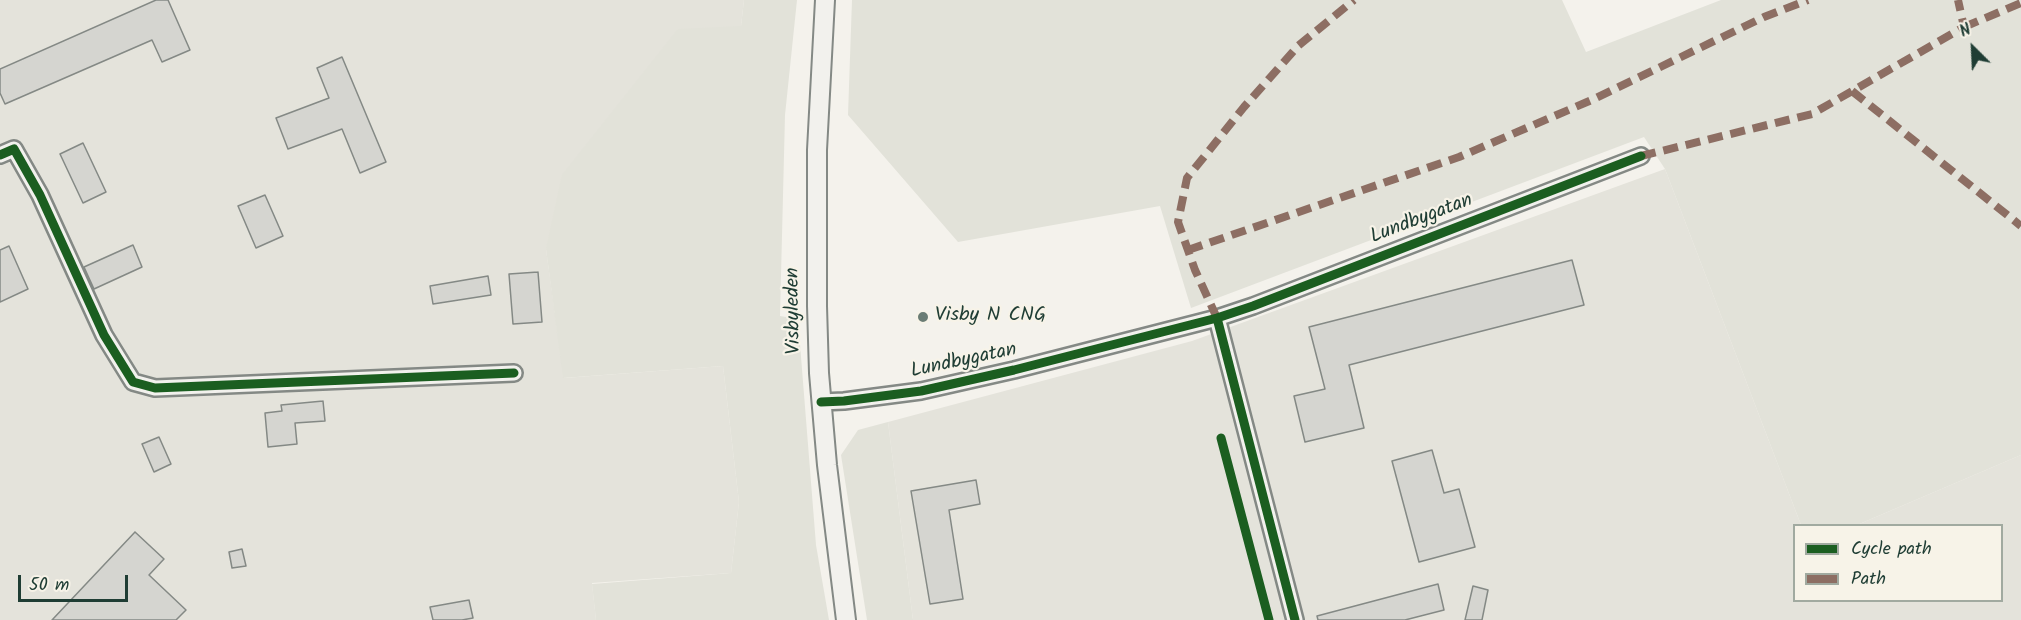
<!DOCTYPE html>
<style>
body{margin:0}
#map{position:relative;width:2021px;height:620px;overflow:hidden;background:#f4f2ec;font-family:Kalam,sans-serif}
canvas{display:block}
.legend{position:absolute;left:1793px;top:524px;width:210px;height:78px;box-sizing:border-box;background:#f7f3e8;border:2px solid #a1aaa0;margin:0;padding:8px 10px;list-style:none;font-size:18px;color:#1f3d34}
.legend li{display:flex;align-items:center;gap:12px;height:30px}
.legend b{width:30px;border:2px solid #a1aaa0}
.north{position:absolute;left:1943px;top:18px;width:60px;height:60px;-webkit-text-stroke:4px #f7f3e8;paint-order:stroke;rotate:336deg;font-size:16px;font-weight:700;line-height:24px;text-align:center;color:#1f3d34}
.north::after{content:'';display:block;margin:auto;width:21px;height:27px;background:#1f3d34;clip-path:polygon(50% 0,100% 100%,50% 72%,0 100%)}
.scale{position:absolute;left:18px;top:575px;width:110px;height:27px;box-sizing:border-box;border:3px solid #1f3d34;border-top:0;padding-left:8px;font-size:18px;line-height:21px;white-space:nowrap;color:#1f3d34;-webkit-text-stroke:4px #f7f3e8;paint-order:stroke}
</style>
<div id="map">
<canvas width="2021" height="620"></canvas>
<ul class="legend">
<li><b style="height:8px;background:#1b5e20"></b>Cycle path</li>
<li><b style="height:8px;background:#8d6e63"></b>Path</li>
</ul>
<div class="north">N</div>
<div class="scale">50 m</div>
</div>
<script>
const context = document.querySelector('canvas').getContext('2d');
context.lineJoin = 'round';
function fill(path, color) { context.fillStyle = color; context.fill(path, 'evenodd'); }
const toPath = rows => new Path2D(rows.map(r => 'M' + r).join(''));
function trace(path, color, width, dash) { context.strokeStyle = color; context.lineWidth = width; context.lineCap = dash ? 'butt' : 'round'; context.setLineDash(dash || []); context.stroke(path); }
function label(font, color, halo, rows, align = 'center') {
  context.font = font + ' Kalam,sans-serif'; context.lineWidth = 4.5; context.setLineDash([]); context.textBaseline = 'middle'; context.strokeStyle = halo; context.fillStyle = color; for (const [text, x, y, turn = 0] of rows) {
    context.save(); context.translate(x, y); context.rotate((+turn || 0) * Math.PI / 180); context.textAlign = isNaN(turn) ? turn : align; if (halo) context.strokeText(text, 0, 0); context.fillText(text, 0, 0); context.restore();
  }
}
fill(toPath([
 [0,0,744,0,741,26,546,249,564,378,723,366,739,502,731,573,592,583,596,620,0,620],
 [1665,169,1801,525,1794,526,1794,600,2002,600,2002,526,1857,525,2021,455,2021,620,913,620,888,422,1192,341]
]), '#e4e3db');
fill(toPath([
 [744,0,797,0,785,115,780,316,798,319,816,545,829,620,596,620,592,584,731,573,739,502,723,366,563,378,546,249,562,175,678,29,741,26],
 [852,0,1562,0,1586,52,1721,0,2021,0,2021,455,1857,525,1801,525,1665,169,1644,137,1191,308,1160,206,958,242,848,115],
 [888,422,913,620,867,620,841,455,858,430]
]), '#e2e2d9');
const building = toPath([
 [156,0,168,0,190,50,162,62,152,40,5,104,0,93,0,69,156,0],
 [342,57,386,162,360,173,342,129,288,149,276,118,329,98,317,68,342,57],
 [83,143,106,192,83,203,60,154,83,143],
 [265,195,283,236,256,248,238,206,265,195],
 [133,245,142,267,94,289,84,267,133,245],
 [9,246,28,289,0,302,0,250,9,246],
 [1572,260,1584,305,1349,365,1364,428,1305,442,1294,396,1325,389,1309,327,1572,260],
 [538,272,542,322,513,324,509,274,538,272],
 [488,276,491,295,433,304,430,286,488,276],
 [323,401,325,421,295,423,297,444,268,447,265,413,282,411,281,405,323,401],
 [159,437,171,464,154,472,142,444,159,437],
 [1432,450,1444,493,1459,489,1475,547,1419,562,1392,461,1432,450],
 [976,480,980,504,949,510,963,599,930,604,911,491,976,480],
 [135,532,164,559,149,575,186,610,176,620,52,620,135,532],
 [242,549,246,566,232,568,229,552,242,549],
 [1438,584,1444,610,1405,620,1318,620,1317,616,1438,584],
 [1473,586,1488,590,1482,620,1465,620,1473,586],
 [469,600,473,618,462,620,433,620,430,607,469,600]
]);
fill(building, '#d5d5d0');
trace(building, '#848985', 1.5);
const minor = toPath([
 [0,155,14,149,40,195,104,335,133,382,155,388,514,373],
 [1217,318,1295,620],
 [821,402,844,401,921,391,1014,370,1217,318,1253,306,1641,156]
]);
const major = toPath([
 [825,0,817,150,817,306,819,373,827,465,846,620]
]);
trace(minor, '#848985', 20);
trace(major, '#848985', 22);
trace(minor, '#f2f1ed', 15);
trace(major, '#f2f1ed', 18);
trace(toPath([
 [1964,27,2021,3],
 [1852,91,2021,226],
 [1641,156,1812,114,1964,27,1958,0],
 [1188,250,1459,157,1594,99,1764,17,1808,0],
 [1217,318,1195,270,1178,222,1187,178,1244,107,1298,46,1354,0]
]), '#8d6e63', 8, [15, 8]);
trace(toPath([
 [0,155,14,149,40,195,104,335,133,382,155,388,514,373],
 [1217,318,1295,620],
 [821,402,844,401,921,391,1014,370,1217,318,1253,306,1641,156],
 [1221,438,1269,620]
]), '#1b5e20', 9);
for (const [x, y, r, color] of [
 [923,317,6,"#6a7c74"]
]) { const dot = new Path2D(); dot.arc(x, y, r, 0, 2 * Math.PI); context.fillStyle = color; context.fill(dot); trace(dot, '#f7f3e8', 2); }
label('20px', '#1f3d34', '#f7f3e8', [
 ["Lundbygatan",1422,220,-21],
 ["Visbyleden",795,311,-91],
 ["Lundbygatan",964,362,-12]
]);
label('20px', '#1f3d34', '#f7f3e8', [
 ["Visby N CNG",935,317]
], 'left');
</script>
